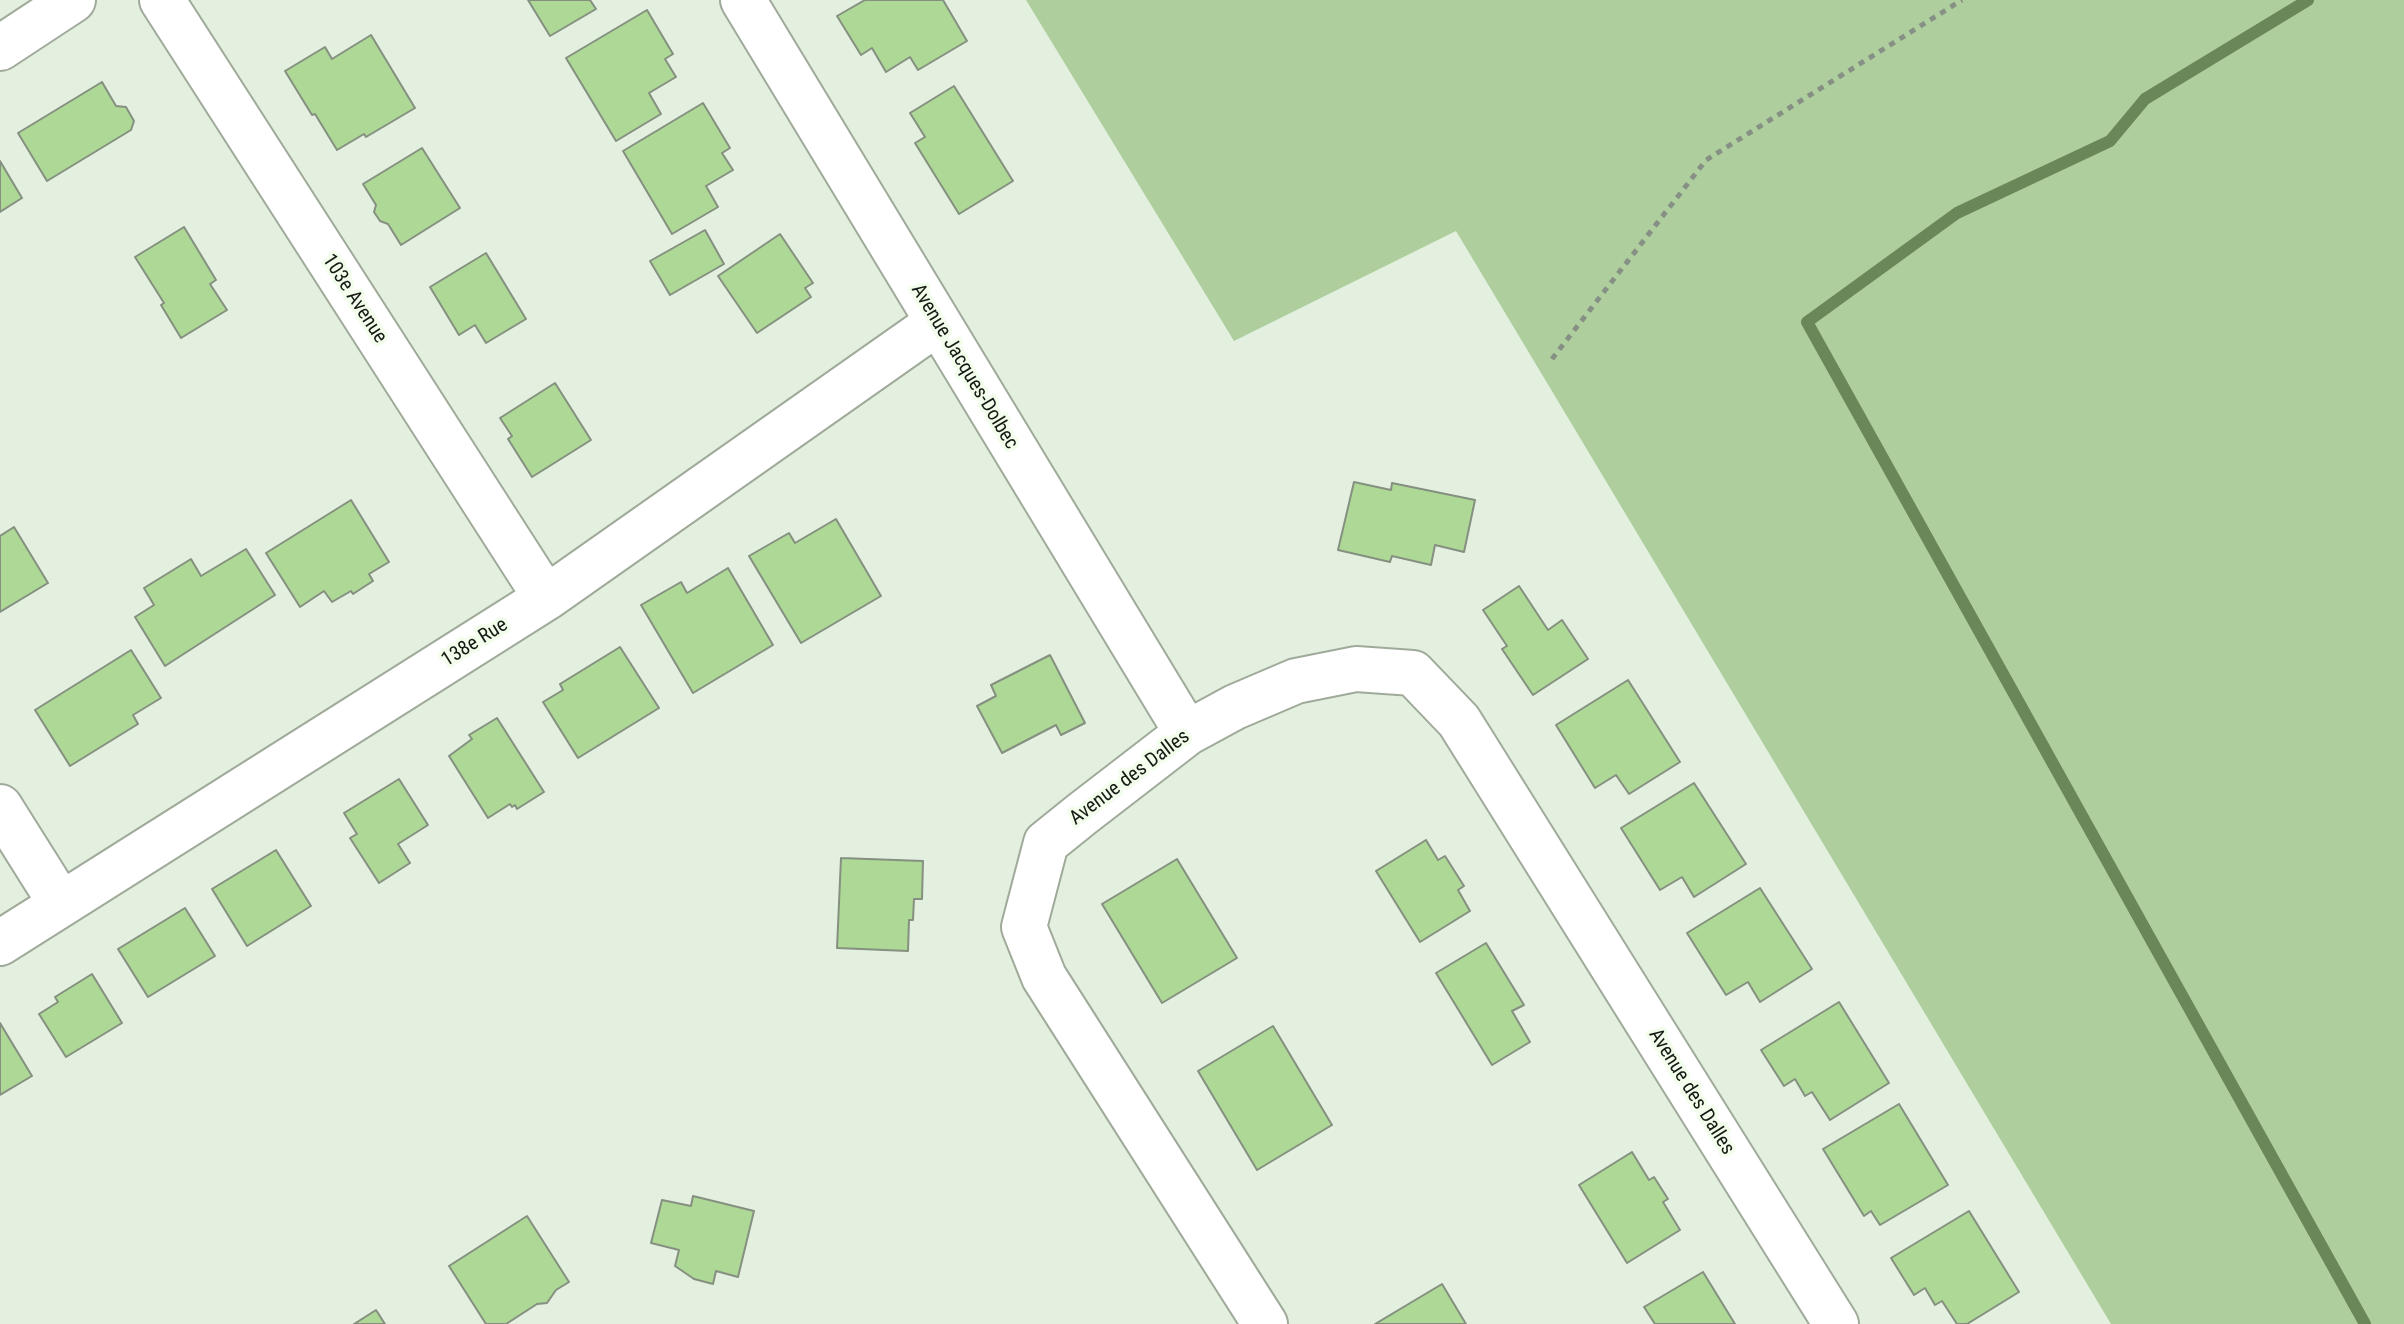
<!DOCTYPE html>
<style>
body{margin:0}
canvas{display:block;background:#e4f0df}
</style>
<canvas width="2404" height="1324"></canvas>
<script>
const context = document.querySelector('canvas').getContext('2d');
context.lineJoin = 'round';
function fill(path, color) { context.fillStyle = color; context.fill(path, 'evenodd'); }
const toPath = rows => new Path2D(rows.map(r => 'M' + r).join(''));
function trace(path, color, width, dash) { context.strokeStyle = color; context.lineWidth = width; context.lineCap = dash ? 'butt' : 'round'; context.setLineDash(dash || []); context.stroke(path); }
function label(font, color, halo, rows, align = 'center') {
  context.font = font + ' "Roboto Condensed",sans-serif'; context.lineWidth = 7; context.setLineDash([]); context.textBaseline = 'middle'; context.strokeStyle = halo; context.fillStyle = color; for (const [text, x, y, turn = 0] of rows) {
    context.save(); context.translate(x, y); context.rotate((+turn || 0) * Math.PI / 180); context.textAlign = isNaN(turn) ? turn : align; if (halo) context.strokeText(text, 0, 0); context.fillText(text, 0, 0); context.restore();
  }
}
fill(toPath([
 [1026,0,2404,0,2404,1324,2111,1324,1456,231,1234,341]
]), '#aecf9d');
trace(toPath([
 [2308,0,2145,99,2110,141,1957,213,1807,322,2365,1324]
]), '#698758', 12);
const building = toPath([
 [528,0,590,0,596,9,550,36,528,0],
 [865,0,943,0,967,41,918,70,910,57,886,72,872,48,861,55,837,16,865,0],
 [647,10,673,54,665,59,676,77,649,93,661,114,616,141,566,58,647,10],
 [371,35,415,108,366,137,364,134,337,150,315,114,312,115,285,71,325,47,332,59,371,35],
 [102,82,116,106,126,107,134,121,131,130,47,181,18,133,102,82],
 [954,86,1013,181,959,214,915,143,925,137,910,113,954,86],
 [703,103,730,148,722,153,733,170,706,186,718,207,672,234,623,151,703,103],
 [422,148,460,208,401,245,388,224,380,221,374,212,376,205,363,184,422,148],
 [0,161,22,198,0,212,0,161],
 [184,227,216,280,210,284,227,310,181,338,161,305,164,303,135,257,184,227],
 [705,230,724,264,670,295,650,261,705,230],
 [780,234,813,283,805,288,811,297,757,333,718,276,780,234],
 [486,253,526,319,486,343,475,325,459,335,430,287,486,253],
 [555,383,591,440,532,477,508,439,512,436,500,418,555,383],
 [1354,482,1391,490,1392,483,1475,500,1464,552,1435,545,1431,565,1392,556,1390,562,1338,550,1354,482],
 [351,500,389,562,369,574,373,581,353,594,351,591,332,602,324,591,300,607,266,553,351,500],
 [836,519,881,596,801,643,749,556,789,533,795,543,836,519],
 [14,527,48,583,0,612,0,536,14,527],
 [246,549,275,595,165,666,135,617,154,605,144,588,191,559,201,576,246,549],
 [728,568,773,645,693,693,641,605,681,582,687,593,728,568],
 [1519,586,1548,630,1562,620,1588,659,1533,695,1502,649,1507,646,1483,610,1519,586],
 [620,647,659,708,578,758,543,702,563,690,560,684,620,647],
 [131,650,161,698,133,715,138,724,70,766,35,710,131,650],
 [1050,655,1085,723,1061,735,1056,725,1002,753,977,706,996,696,991,685,1050,655],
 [1628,680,1680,762,1629,794,1616,775,1595,788,1556,725,1628,680],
 [497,718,544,792,517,809,515,805,512,807,510,804,488,818,449,756,472,739,469,735,497,718],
 [399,779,428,825,398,844,410,863,379,883,350,838,357,834,344,813,399,779],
 [1694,783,1746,864,1694,897,1682,877,1660,890,1621,828,1694,783],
 [1426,840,1438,860,1445,856,1464,886,1458,890,1470,911,1420,942,1376,871,1426,840],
 [276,850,311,906,247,946,212,889,276,850],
 [841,858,923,861,922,899,914,899,913,920,909,920,908,951,837,948,841,858],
 [1177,859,1237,958,1162,1003,1102,904,1177,859],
 [1760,888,1812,969,1760,1002,1748,982,1726,995,1687,933,1760,888],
 [185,908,215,956,148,997,118,949,185,908],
 [1486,943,1524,1005,1512,1011,1530,1042,1492,1065,1436,973,1486,943],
 [92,974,122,1023,66,1057,39,1014,58,1002,55,997,92,974],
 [1839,1002,1889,1083,1830,1120,1812,1092,1805,1096,1795,1079,1784,1086,1761,1050,1839,1002],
 [0,1023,32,1076,0,1095,0,1023],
 [1273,1026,1332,1125,1257,1170,1198,1071,1273,1026],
 [1899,1104,1948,1185,1880,1225,1871,1211,1864,1216,1823,1149,1899,1104],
 [1632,1152,1649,1180,1654,1177,1668,1199,1663,1202,1680,1230,1627,1263,1579,1185,1632,1152],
 [693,1196,754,1211,738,1277,716,1271,713,1284,694,1279,675,1266,679,1250,651,1243,662,1200,691,1206,693,1196],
 [1969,1211,2019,1292,1967,1324,1957,1324,1942,1301,1935,1305,1925,1288,1914,1295,1891,1258,1969,1211],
 [527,1216,569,1282,556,1290,547,1303,537,1304,506,1324,486,1324,449,1266,527,1216],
 [1703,1272,1735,1324,1655,1324,1644,1307,1703,1272],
 [1442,1284,1466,1324,1375,1324,1442,1284],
 [376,1310,385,1324,354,1324,376,1310]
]);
fill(building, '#add895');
trace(building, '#859080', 2);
const minor = toPath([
 [162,0,546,598],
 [743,0,1187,733],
 [0,48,73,0],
 [0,807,61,904],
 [0,943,546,598,937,323],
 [1265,1324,1044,977,1024,927,1046,843,1082,814,1187,733,1235,707,1296,681,1356,669,1413,673,1459,721,1836,1324]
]);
trace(minor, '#9faa9a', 48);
trace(toPath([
 [1552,359,1706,160,1962,0]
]), '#879084', 5, [6, 6]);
trace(minor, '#fff', 44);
label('20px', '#161a14', '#f2fdec', [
 ["103e Avenue",354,299,57],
 ["Avenue Jacques-Dolbec",964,367,59],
 ["138e Rue",475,643,-32],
 ["Avenue des Dalles",1130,778,-37],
 ["Avenue des Dalles",1691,1092,58]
]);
</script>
